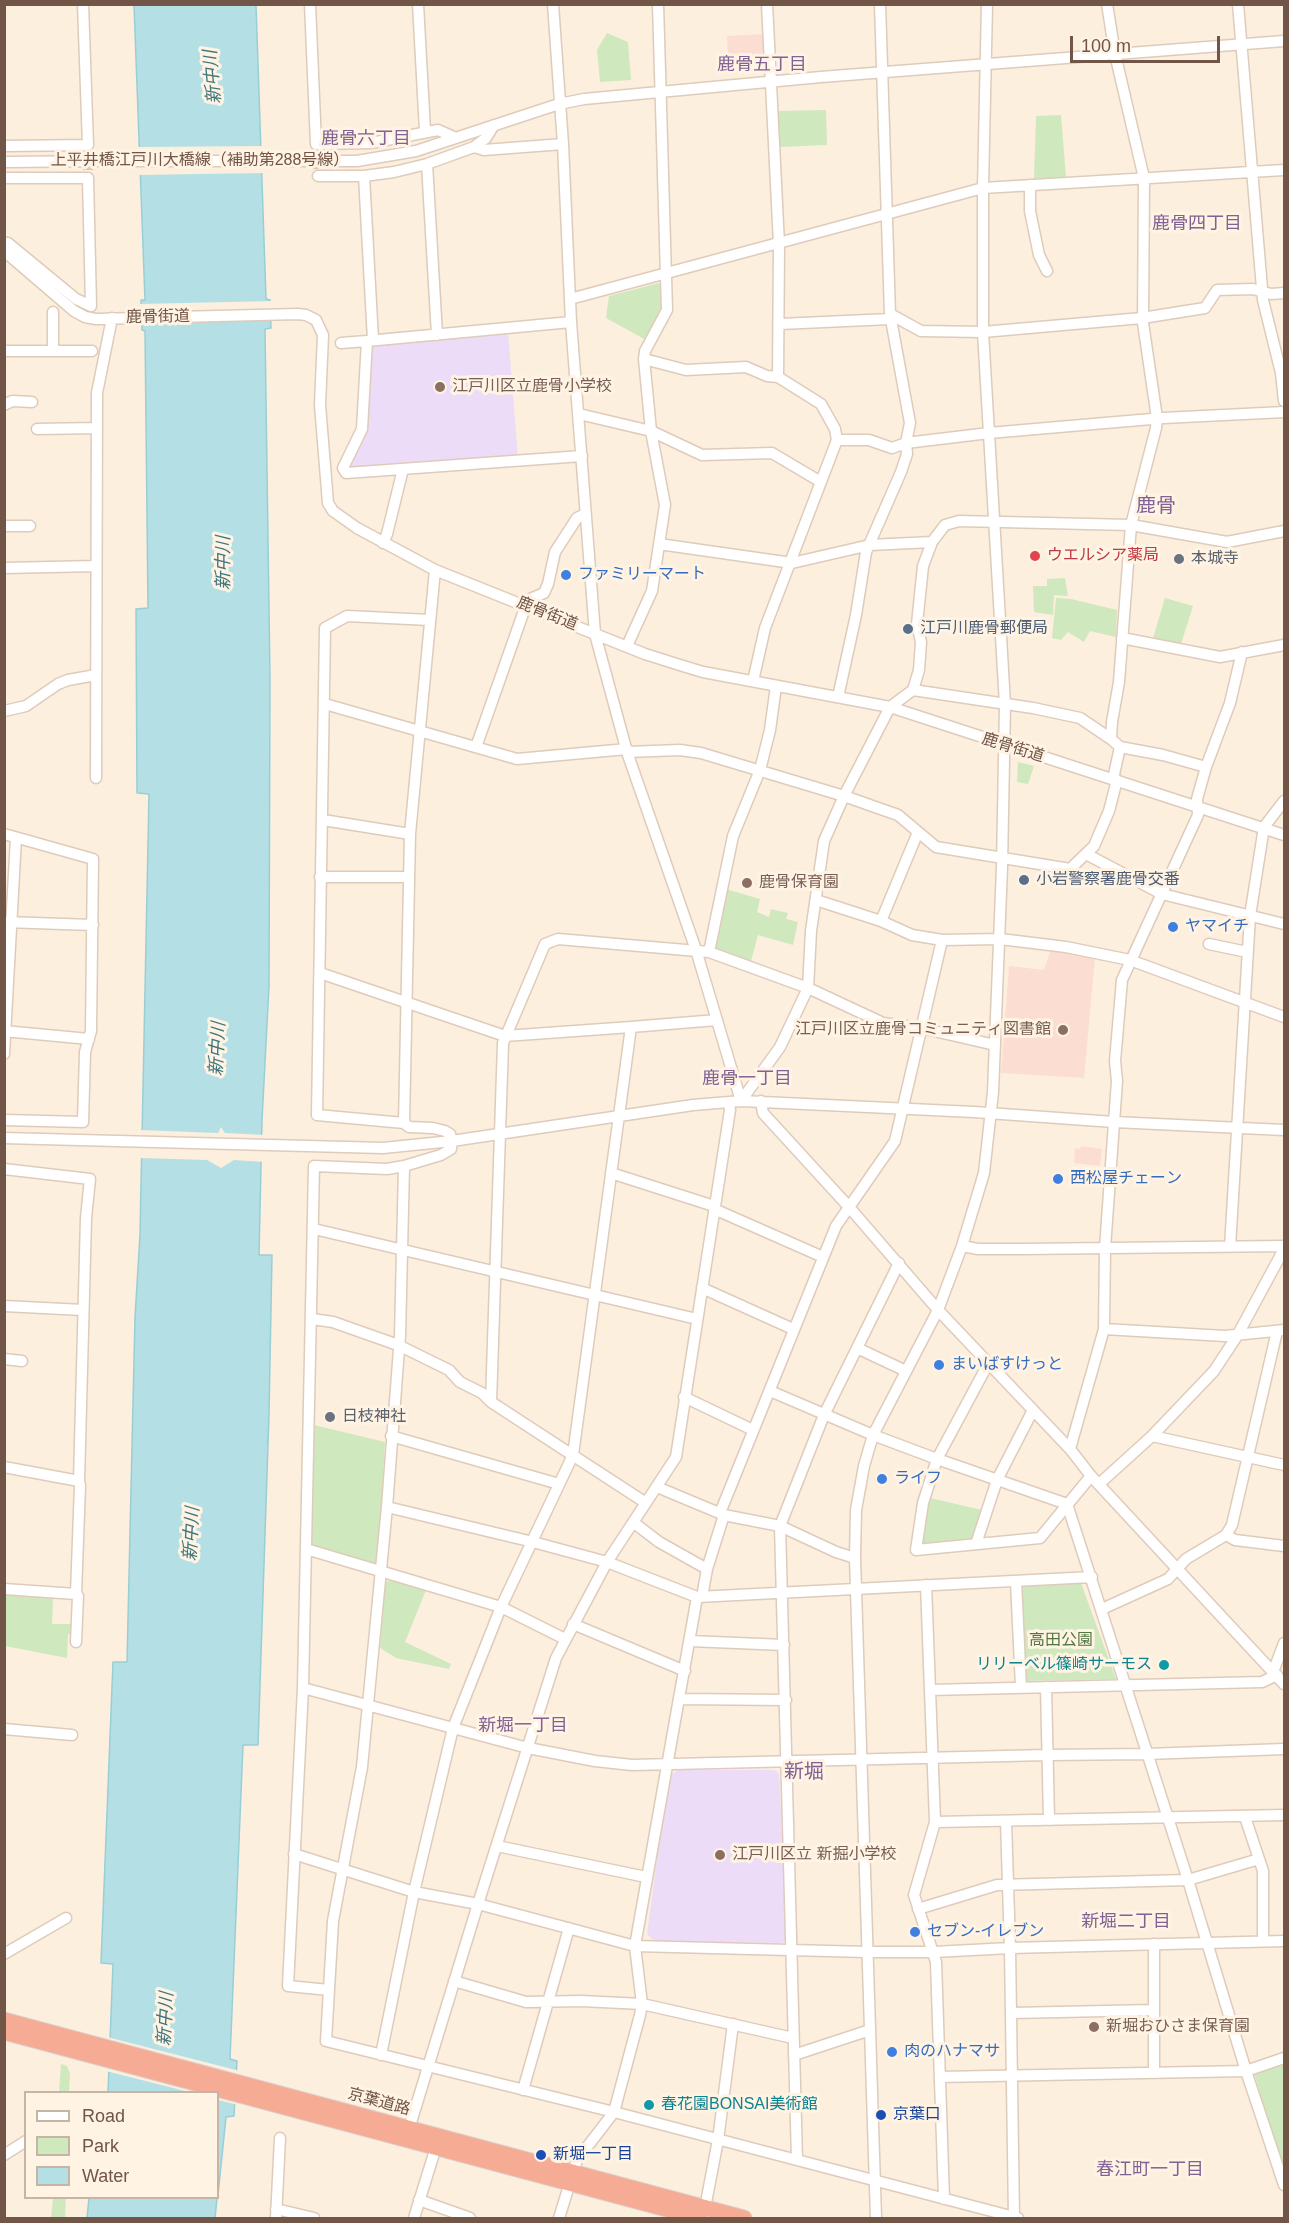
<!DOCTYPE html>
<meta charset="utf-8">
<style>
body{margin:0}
#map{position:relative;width:1289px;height:2223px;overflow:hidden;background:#fcefde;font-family:Helvetica,sans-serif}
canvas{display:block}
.frame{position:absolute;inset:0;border:6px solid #715547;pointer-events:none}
.legend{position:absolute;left:24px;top:2091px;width:195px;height:108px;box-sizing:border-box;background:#fff3e4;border:2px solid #c6b4a5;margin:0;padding:8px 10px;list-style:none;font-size:18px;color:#715547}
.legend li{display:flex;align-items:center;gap:12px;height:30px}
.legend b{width:30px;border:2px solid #c6b4a5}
.scale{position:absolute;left:1070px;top:36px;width:150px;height:27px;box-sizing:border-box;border:3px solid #715547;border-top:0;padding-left:8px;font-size:18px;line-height:21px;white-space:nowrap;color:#715547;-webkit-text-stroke:4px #fff3e4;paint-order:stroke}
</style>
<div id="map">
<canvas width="1289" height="2223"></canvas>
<div class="frame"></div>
<ul class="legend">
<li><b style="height:8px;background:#fff"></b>Road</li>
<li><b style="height:16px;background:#d0e8be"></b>Park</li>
<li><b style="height:16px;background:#b4dfe4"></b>Water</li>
</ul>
<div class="scale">100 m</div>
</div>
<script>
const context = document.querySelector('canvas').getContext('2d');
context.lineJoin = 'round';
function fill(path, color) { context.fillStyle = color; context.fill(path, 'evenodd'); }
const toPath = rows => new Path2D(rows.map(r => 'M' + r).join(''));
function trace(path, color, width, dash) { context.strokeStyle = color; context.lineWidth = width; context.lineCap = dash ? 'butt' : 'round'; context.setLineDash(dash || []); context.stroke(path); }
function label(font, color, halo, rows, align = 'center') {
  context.font = font + ' Helvetica,"Noto Sans JP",sans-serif'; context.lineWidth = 6; context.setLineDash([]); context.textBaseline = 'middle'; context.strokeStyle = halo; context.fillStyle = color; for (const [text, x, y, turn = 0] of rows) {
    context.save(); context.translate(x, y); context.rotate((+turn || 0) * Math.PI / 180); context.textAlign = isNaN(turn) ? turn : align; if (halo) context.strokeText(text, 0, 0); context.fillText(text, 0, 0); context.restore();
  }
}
fill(toPath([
 [764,34,765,71,729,74,727,36],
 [1051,949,1095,957,1084,1078,1001,1073,1009,966,1044,970],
 [1081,1146,1102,1149,1100,1166,1074,1163,1075,1148,1080,1149]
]), '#fcddd2');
fill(toPath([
 [508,332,518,459,349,469,348,467,366,427,370,346],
 [678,1770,775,1770,779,1774,787,1937,783,1943,654,1941,647,1934,668,1777]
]), '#ecdcf7');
fill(toPath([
 [607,33,628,42,631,80,600,82,597,50],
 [826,110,827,145,780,147,778,111],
 [1061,115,1066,177,1034,179,1036,116],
 [659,283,663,286,663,309,646,340,606,318,609,296],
 [1065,578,1068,596,1054,595,1053,615,1034,612,1033,586,1047,586,1047,579],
 [1056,598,1071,599,1117,610,1116,637,1090,631,1084,642,1068,632,1061,640,1052,638],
 [1165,598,1193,606,1181,644,1153,638],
 [1018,762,1034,766,1028,784,1017,782],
 [726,889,760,899,757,912,769,917,771,909,788,913,786,919,798,922,793,945,758,935,751,961,716,950,714,946],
 [314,1425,385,1442,378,1559,372,1565,316,1548,310,1542],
 [930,1498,982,1510,972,1539,922,1545],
 [389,1580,426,1590,405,1642,451,1664,449,1669,396,1658,380,1648,385,1583],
 [1081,1583,1116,1679,1025,1681,1019,1587],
 [5,1594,53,1598,52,1624,72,1624,71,1634,68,1634,67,1658,5,1646],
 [1284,2063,1284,2174,1254,2073],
 [61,2064,67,2066,70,2074,69,2092,59,2092],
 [53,2198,66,2198,65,2218,51,2218]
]), '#d0e8be');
const water = toPath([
 [134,5,256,5,266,299,270,300,271,328,265,329,270,679,269,986,262,1120,259,1255,272,1255,269,1414,258,1745,243,1745,230,2059,237,2061,234,2116,226,2117,218,2195,218,2092,108,2092,113,1964,101,1963,113,1662,127,1662,135,1317,140,1235,149,794,137,793,136,609,148,608,145,331,142,330,141,300,145,300,134,5],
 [89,2198,217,2198,215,2218,87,2218,89,2198]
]);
fill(water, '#b4dfe4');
trace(water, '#9aced6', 1.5);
fill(toPath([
 [263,146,264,173,137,175,136,147],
 [273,301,274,319,139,323,138,304],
 [221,1127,225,1133,265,1135,264,1162,234,1160,221,1168,207,1160,139,1158,140,1130,218,1133],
 [107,2037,240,2071,238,2105,218,2100,218,2092,189,2092,106,2071]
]), '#fcefde');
trace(toPath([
 [316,144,318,176],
 [88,145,88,178]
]), '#d9c8b8', 10, [10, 5]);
const minor = toPath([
 [310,4,316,144,371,143,438,130,456,138],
 [418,4,425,131],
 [553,4,563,144,571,322,595,634,627,752,696,950,741,1101],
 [1107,4,1115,54,1144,178,1143,323,1157,418,1156,428,1131,525,1119,682,1112,722,1111,739,1120,747,1113,779],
 [1238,4,1263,300,1281,373,1284,401],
 [4,146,88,145,83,4],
 [474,147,484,150,563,144],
 [324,161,357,161,416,151,559,104,584,99,821,77,1284,41],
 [4,162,108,161],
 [427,164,437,335],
 [318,176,364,176,394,172,427,164,474,147,486,138,494,125],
 [364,176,373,340],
 [4,178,88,178,91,306,76,299,8,243,4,243],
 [1030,185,1030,211,1039,255,1047,271],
 [4,251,74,311,85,317,96,319,298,314,306,315,316,320,323,335,320,405,328,503,333,511,357,528,435,570,645,654,683,666,703,672,890,707,1284,835],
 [570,299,983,188,1284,170],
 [890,314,921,331,983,332,1142,318,1205,308,1217,290,1253,289,1271,294,1284,293],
 [571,322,367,341,362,429,343,468,346,473,582,456],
 [780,324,890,319],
 [341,343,367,341],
 [4,351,92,351],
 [53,351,53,312],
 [644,359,686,370,746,367,767,376,778,377],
 [4,405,12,401,32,402],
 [579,414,651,431,702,455,772,453,821,482],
 [37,429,96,428],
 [837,440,869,440,892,448,906,443,989,433,1163,418,1284,412],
 [4,526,30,526],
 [383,543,387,534,403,469],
 [659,544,792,563,870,545,932,542,945,525,959,521,1131,525,1227,542,1284,531],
 [4,568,95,566],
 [435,570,410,834,404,1123,409,1127,433,1128,445,1131,450,1134,452,1141,451,1149,441,1155,404,1166,400,1336,387,1507,362,1767,333,1921,326,2041,614,2112,1018,2218],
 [1122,638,1220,657,1284,645],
 [627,646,652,591,665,505,651,431,644,359,645,351,667,310,658,4],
 [753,681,765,628,837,440,835,429,821,404,778,377,779,244,767,4],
 [913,690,1033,708,1080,718,1111,739],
 [838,697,856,615,866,552,901,472,907,454,906,443,910,423,890,314,880,4],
 [325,704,517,759,627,749],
 [4,711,26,706,58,684,68,680,96,675],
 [476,747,526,605,530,599,544,593,548,584,555,552,577,518,585,514],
 [1120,747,1163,755,1206,767],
 [627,752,680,750,701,753,844,796,898,815,936,847,1070,869,1094,846,1109,811,1117,780],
 [96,778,97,393,112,318],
 [323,820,410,834],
 [4,834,93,859,91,1031,85,1052,83,1122,4,1120],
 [1086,854,1162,894,1284,924],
 [320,877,408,877],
 [816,900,881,921,912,935,942,940,1000,939,1066,947,1130,960,1284,1017],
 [881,921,918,832],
 [4,922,93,925],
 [1209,944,1247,952],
 [709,952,733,836,760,770,770,730,776,686],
 [320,973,505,1036,631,1027],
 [4,1031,89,1039],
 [4,1054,16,838],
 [741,1101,780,1047,808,988,811,931,824,841,844,796,890,707,913,690,919,670,921,642,917,624,923,566,932,542],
 [761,1101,763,1113,849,1207,938,1310,1070,1449,1091,1476,1284,1684],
 [404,1123,317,1115,325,628,347,616,430,620],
 [4,1138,383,1148,452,1141,693,1105,741,1101,974,1112,1114,1122,1284,1130],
 [4,1169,90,1179,86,1218,79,1481,80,1485,76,1594,78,1596,76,1642],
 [611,1173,714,1206],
 [714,1209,823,1257],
 [314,1229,697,1319],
 [962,1246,978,1249,1023,1249,1284,1246],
 [1230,1247,1250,916,1264,827,1284,801],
 [702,1288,793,1329],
 [4,1306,83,1310],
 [312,1319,333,1322,398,1345,449,1370,460,1382,482,1393,491,1402,646,1503],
 [1104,1329,1225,1336,1284,1330],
 [857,1348,906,1371],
 [4,1359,22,1361],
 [988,1364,937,1459,1067,1504],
 [770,1391,873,1435,937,1459,923,1503,916,1550,1040,1538,1091,1476],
 [684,1397,753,1430],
 [491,1402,503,1043,545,944,558,939,709,952,808,988,883,1023,921,1028,995,1045],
 [391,1436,559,1484],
 [1152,1436,1284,1465],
 [1070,1449,1104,1329,1105,1248,1117,1081,1115,1061,1122,980,1198,815,1197,799,1206,767,1230,703,1242,652],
 [4,1467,79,1481],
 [1099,1484,1152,1436,1214,1371,1237,1336,1284,1249],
 [657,1487,724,1515,780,1526,836,1552,855,1558],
 [1067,1504,1188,1880,1246,2071,1284,2185],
 [387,1507,533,1542,607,1562,697,1597,1092,1577],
 [720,1513,836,1226,895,1141,942,940],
 [633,1522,659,1542,707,1569],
 [1226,1535,1235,1540,1284,1546],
 [976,1544,997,1480,1033,1410],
 [306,1549,501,1607,565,1639],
 [1016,1581,1021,1687],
 [926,1585,935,1822,914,1895,936,1962,944,2199],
 [4,1589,76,1594],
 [702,1597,707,1569,724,1515],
 [1102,1609,1168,1579,1186,1559,1226,1535,1232,1525,1277,1331],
 [573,1624,685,1671],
 [690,1641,784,1645],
 [1273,1672,1284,1643],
 [1046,1687,1049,1820],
 [303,1688,528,1748,595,1761,632,1765,1047,1755,1147,1754,1284,1749],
 [930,1690,1262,1682,1277,1675],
 [680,1699,786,1700],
 [4,1729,72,1735],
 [1245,1817,1263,1871,1263,1941],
 [1006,1821,1010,1948,1014,2218],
 [935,1822,1284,1815],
 [497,1846,646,1877],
 [294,1854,414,1892,478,1904,635,1946,867,1952,934,1952,1010,1948,1284,1941],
 [918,1909,997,1885,1188,1880,1259,1859],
 [1154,1944,1154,2073],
 [4,1954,66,1918],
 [454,1981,526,2002,581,2001,642,2004,793,2038],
 [329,1990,288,1986,303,1688,314,1166,387,1169,404,1166],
 [1011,2013,1154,2010],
 [381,2055,414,1892,453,1728,501,1607,573,1455,631,1027,717,1020],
 [794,2055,870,2030],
 [940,2077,1246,2071,1284,2058],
 [523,2090,569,1928],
 [409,2129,478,1904,556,1658,607,1562,676,1457,730,1110,729,1102],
 [4,2155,26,2141],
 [797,2160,780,1526,824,1415,899,1263],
 [419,2200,470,2218],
 [705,2208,718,2140,733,2024],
 [276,2209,314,2218],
 [276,2218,280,2138],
 [414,2218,436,2147],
 [559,2218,577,2160,614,2112,640,2015,642,2004,635,1946,697,1597],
 [876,2218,855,1558,856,1510,864,1466,873,1435,938,1310,962,1246,984,1173,993,1092,1002,867,1005,704,983,332,983,188,987,4]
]);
const highway = toPath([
 [4,2020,744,2218],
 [4,2032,700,2218]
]);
trace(minor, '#dfcbbb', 13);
trace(highway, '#dad3cf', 17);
trace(minor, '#fff', 10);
trace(highway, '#f6ab95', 15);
const minorBridge = toPath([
 [108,161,324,161]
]);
trace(minorBridge, '#dfcbbb', 13, []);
trace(minorBridge, '#fff', 10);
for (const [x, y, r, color] of [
 [440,387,6,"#8d6e63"],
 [1035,556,6,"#e0444e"],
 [1179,559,6,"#6b7280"],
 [566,575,6,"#3f7fe0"],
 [908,629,6,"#5c6f8a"],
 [1024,880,6,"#5c6f8a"],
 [747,883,6,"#8d6e63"],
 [1173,927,6,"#3f7fe0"],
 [1063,1030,6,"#8d6e63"],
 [1058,1179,6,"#3f7fe0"],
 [939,1365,6,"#3f7fe0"],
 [330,1417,6,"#6b7280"],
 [882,1479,6,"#3f7fe0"],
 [1164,1665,6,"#0f9aa8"],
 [720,1855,6,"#8d6e63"],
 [915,1932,6,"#3f7fe0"],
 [1094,2027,6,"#8d6e63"],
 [892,2052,6,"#3f7fe0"],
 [649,2105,6,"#0f9aa8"],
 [881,2115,6,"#1a4fb4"],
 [541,2155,6,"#1a4fb4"]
]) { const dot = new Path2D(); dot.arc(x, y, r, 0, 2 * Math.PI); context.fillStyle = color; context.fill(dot); trace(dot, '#fff3e4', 2); }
label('16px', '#715547', '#fff3e4', [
 ["上平井橋江戸川大橋線（補助第288号線）",200,161],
 ["鹿骨街道",158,317,-1],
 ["鹿骨街道",547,614,22],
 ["鹿骨街道",1013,748,17],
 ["京葉道路",379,2102,15]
]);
label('16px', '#785e54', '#fff3e4', [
 ["江戸川区立鹿骨小学校",452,387],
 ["鹿骨保育園",759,883],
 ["江戸川区立鹿骨コミュニティ図書館",1051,1030,"right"],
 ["江戸川区立 新掘小学校",732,1855],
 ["新堀おひさま保育園",1106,2027]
], 'left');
label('16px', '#be3a42', '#fff3e4', [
 ["ウエルシア薬局",1047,556]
], 'left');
label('16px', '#5b616d', '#fff3e4', [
 ["本城寺",1191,559],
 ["日枝神社",342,1417]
], 'left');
label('16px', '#366cbe', '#fff3e4', [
 ["ファミリーマート",578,575],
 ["ヤマイチ",1185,927],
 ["西松屋チェーン",1070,1179],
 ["まいばすけっと",951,1365],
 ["ライフ",894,1479],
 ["セブン-イレブン",927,1932],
 ["肉のハナマサ",904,2052]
], 'left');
label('16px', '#4e5e75', '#fff3e4', [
 ["江戸川鹿骨郵便局",920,629],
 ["小岩警察署鹿骨交番",1036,880]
], 'left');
label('16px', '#527740', '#fff3e4', [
 ["高田公園",1061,1641]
]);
label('16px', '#0d838f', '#fff3e4', [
 ["リリーベル篠崎サーモス",1152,1665],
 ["春花園BONSAI美術館",661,2105,"left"]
], 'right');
label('16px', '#164399', '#fff3e4', [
 ["京葉口",893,2115],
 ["新堀一丁目",553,2155]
], 'left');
label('18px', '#826294', '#fff3e4', [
 ["鹿骨五丁目",762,65],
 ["鹿骨六丁目",366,139],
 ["鹿骨四丁目",1197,224],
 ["鹿骨一丁目",747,1079],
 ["新堀一丁目",523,1726],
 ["新堀二丁目",1126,1922],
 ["春江町一丁目",1150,2170]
]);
label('italic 18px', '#3f767e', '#fff3e4', [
 ["新中川",213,77,-95],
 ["新中川",224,563,-90],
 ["新中川",218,1049,-87],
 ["新中川",192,1534,-87],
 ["新中川",166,2019,-87]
]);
label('20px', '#826294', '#fff3e4', [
 ["鹿骨",1156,506],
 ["新堀",804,1772]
]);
</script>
